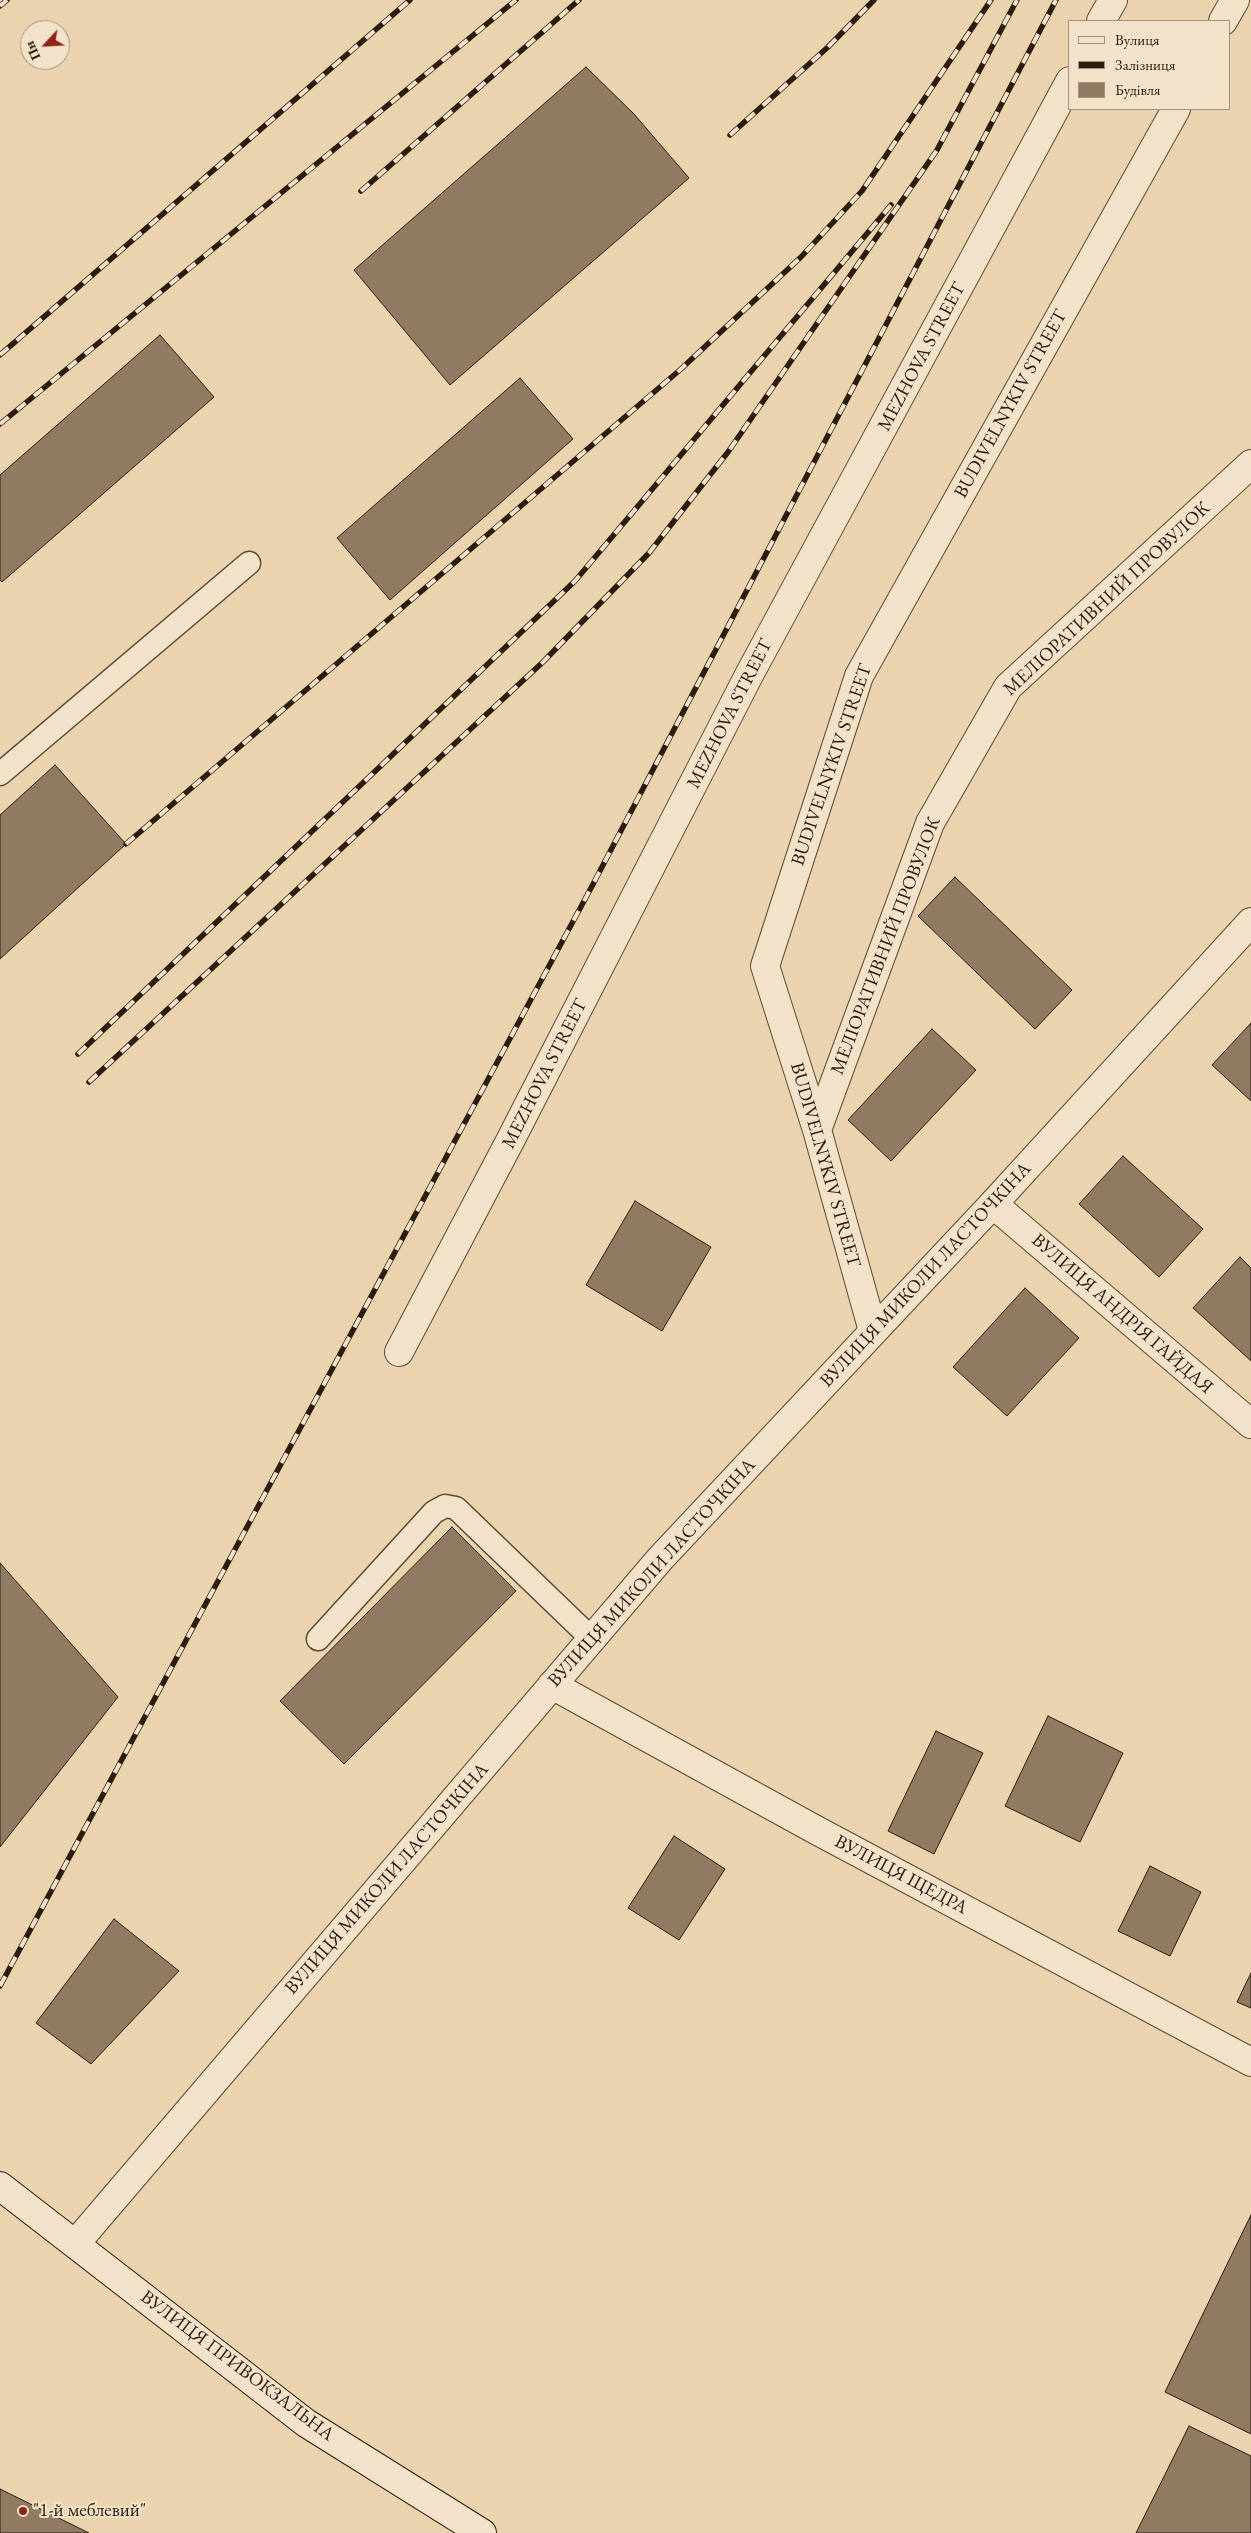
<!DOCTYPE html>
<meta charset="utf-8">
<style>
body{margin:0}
#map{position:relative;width:1251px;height:2533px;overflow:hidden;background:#ebd3ad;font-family:"EB Garamond",serif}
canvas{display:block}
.legend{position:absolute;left:1068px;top:20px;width:162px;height:90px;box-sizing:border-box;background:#f2e2ca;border:1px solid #a29380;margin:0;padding:6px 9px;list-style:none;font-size:15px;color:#2b1c10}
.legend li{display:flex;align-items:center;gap:10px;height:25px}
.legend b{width:25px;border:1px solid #a29380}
.north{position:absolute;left:20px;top:20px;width:50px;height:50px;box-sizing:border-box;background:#f2e2ca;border:1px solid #a29380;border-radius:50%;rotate:245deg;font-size:14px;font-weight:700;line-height:20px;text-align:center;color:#2b1c10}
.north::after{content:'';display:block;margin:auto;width:18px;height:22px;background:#8f2418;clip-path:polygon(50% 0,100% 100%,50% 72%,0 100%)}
</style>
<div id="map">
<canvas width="1251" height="2533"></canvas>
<ul class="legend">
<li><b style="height:6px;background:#f2e2ca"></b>Вулиця</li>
<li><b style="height:6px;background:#2b1c10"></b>Залізниця</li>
<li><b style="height:14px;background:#8f7b62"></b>Будівля</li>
</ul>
<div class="north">Пн</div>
</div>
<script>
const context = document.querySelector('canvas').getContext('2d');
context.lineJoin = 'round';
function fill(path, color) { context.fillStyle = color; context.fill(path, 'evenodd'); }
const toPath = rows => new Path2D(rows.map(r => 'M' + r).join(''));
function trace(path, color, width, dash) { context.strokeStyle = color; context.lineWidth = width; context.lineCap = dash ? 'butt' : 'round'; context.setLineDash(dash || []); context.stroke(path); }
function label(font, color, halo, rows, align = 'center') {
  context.font = font + ' "EB Garamond",serif'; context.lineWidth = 4; context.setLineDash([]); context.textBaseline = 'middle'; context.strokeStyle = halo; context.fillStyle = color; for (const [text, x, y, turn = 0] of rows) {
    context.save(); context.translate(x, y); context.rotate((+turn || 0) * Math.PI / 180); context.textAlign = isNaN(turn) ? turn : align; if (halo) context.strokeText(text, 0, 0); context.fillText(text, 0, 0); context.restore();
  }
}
const building = toPath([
 [586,67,634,114,689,178,450,385,354,270,586,67],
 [160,335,214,397,2,582,0,580,0,475,160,335],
 [520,378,573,439,390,600,337,538,520,378],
 [55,765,126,844,0,959,0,815,55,765],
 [955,877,1072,990,1035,1029,918,916,955,877],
 [1251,1023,1251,1101,1212,1065,1251,1023],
 [932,1029,976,1070,891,1161,848,1120,932,1029],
 [1123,1156,1203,1229,1159,1277,1079,1204,1123,1156],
 [635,1201,711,1247,662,1331,586,1285,635,1201],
 [1240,1257,1251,1268,1251,1361,1193,1308,1240,1257],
 [1025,1288,1079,1338,1007,1416,953,1367,1025,1288],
 [452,1527,516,1591,344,1764,280,1701,452,1527],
 [0,1563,118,1697,0,1847,0,1563],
 [1048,1716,1123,1753,1080,1842,1005,1806,1048,1716],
 [936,1731,983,1753,934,1854,888,1831,936,1731],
 [674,1836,725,1869,679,1940,628,1908,674,1836],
 [1150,1866,1201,1892,1170,1956,1118,1931,1150,1866],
 [114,1919,179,1971,91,2064,36,2023,114,1919],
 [1251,1973,1251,2008,1237,2002,1251,1973],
 [1251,2215,1251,2434,1165,2392,1251,2215],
 [1189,2426,1251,2456,1251,2533,1136,2533,1189,2426],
 [0,2489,89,2533,0,2533,0,2489]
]);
fill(building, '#8f7b62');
trace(building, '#2b1c10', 1);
const service = toPath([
 [0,774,249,563],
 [318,1639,434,1512,445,1506,456,1508,592,1639]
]);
const minor = toPath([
 [1101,21,1113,0],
 [1223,21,1235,0],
 [817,1130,930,823,1008,687,1251,464],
 [993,1204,1251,1424],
 [873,1331,817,1130,765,966,859,676,1176,109],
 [399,1352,510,1141,749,675,1070,81],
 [552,1685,816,1830,1251,2062]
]);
const tertiary = toPath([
 [76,2243,660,1559,993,1204,1251,922]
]);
const secondary = toPath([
 [0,2186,306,2423,482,2533]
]);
trace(service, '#5b4a37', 25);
trace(minor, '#5b4a37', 30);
trace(tertiary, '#5b4a37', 30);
trace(secondary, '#2b1c10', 30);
trace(service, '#f2e2ca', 22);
trace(minor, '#f2e2ca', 28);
trace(tertiary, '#f2e2ca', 28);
trace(secondary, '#f2e2ca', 28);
const rail = toPath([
 [0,6,7,0],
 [730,135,828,47,874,0],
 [361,191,579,0],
 [0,355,410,0],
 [0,424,516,0],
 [126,844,681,369,801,257,862,191,991,0],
 [78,1054,575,581,891,205],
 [89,1082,543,662,649,553,728,452,937,150,1017,0],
 [0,1986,591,888,1056,0]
]);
trace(rail, '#2b1c10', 5.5);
trace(rail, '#f2e2ca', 4, [11]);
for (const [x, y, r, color] of [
 [23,2511,5,"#8f2418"]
]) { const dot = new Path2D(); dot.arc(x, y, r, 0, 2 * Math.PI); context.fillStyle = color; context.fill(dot); trace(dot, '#f2e2ca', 2); }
label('19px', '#2b1c10', '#f2e2ca', [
 ["MEZHOVA STREET",922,357,-62],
 ["BUDIVELNYKIV STREET",1011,404,-61],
 ["МЕЛІОРАТИВНИЙ ПРОВУЛОК",1107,599,-43],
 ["MEZHOVA STREET",730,714,-63],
 ["BUDIVELNYKIV STREET",832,765,-71],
 ["МЕЛІОРАТИВНИЙ ПРОВУЛОК",886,946,-69],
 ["MEZHOVA STREET",545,1074,-63],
 ["BUDIVELNYKIV STREET",825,1165,74],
 ["ВУЛИЦЯ МИКОЛИ ЛАСТОЧКІНА",926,1275,-47],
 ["ВУЛИЦЯ АНДРІЯ ГАЙДАЯ",1122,1314,41],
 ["ВУЛИЦЯ МИКОЛИ ЛАСТОЧКІНА",652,1573,-48],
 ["ВУЛИЦЯ ЩЕДРА",901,1875,28],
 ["ВУЛИЦЯ МИКОЛИ ЛАСТОЧКІНА",387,1879,-49],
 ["ВУЛИЦЯ ПРИВОКЗАЛЬНА",237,2366,37]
]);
label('19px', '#2b1c10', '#f2e2ca', [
 ["\"1-й меблевий\"",33,2511]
], 'left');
</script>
